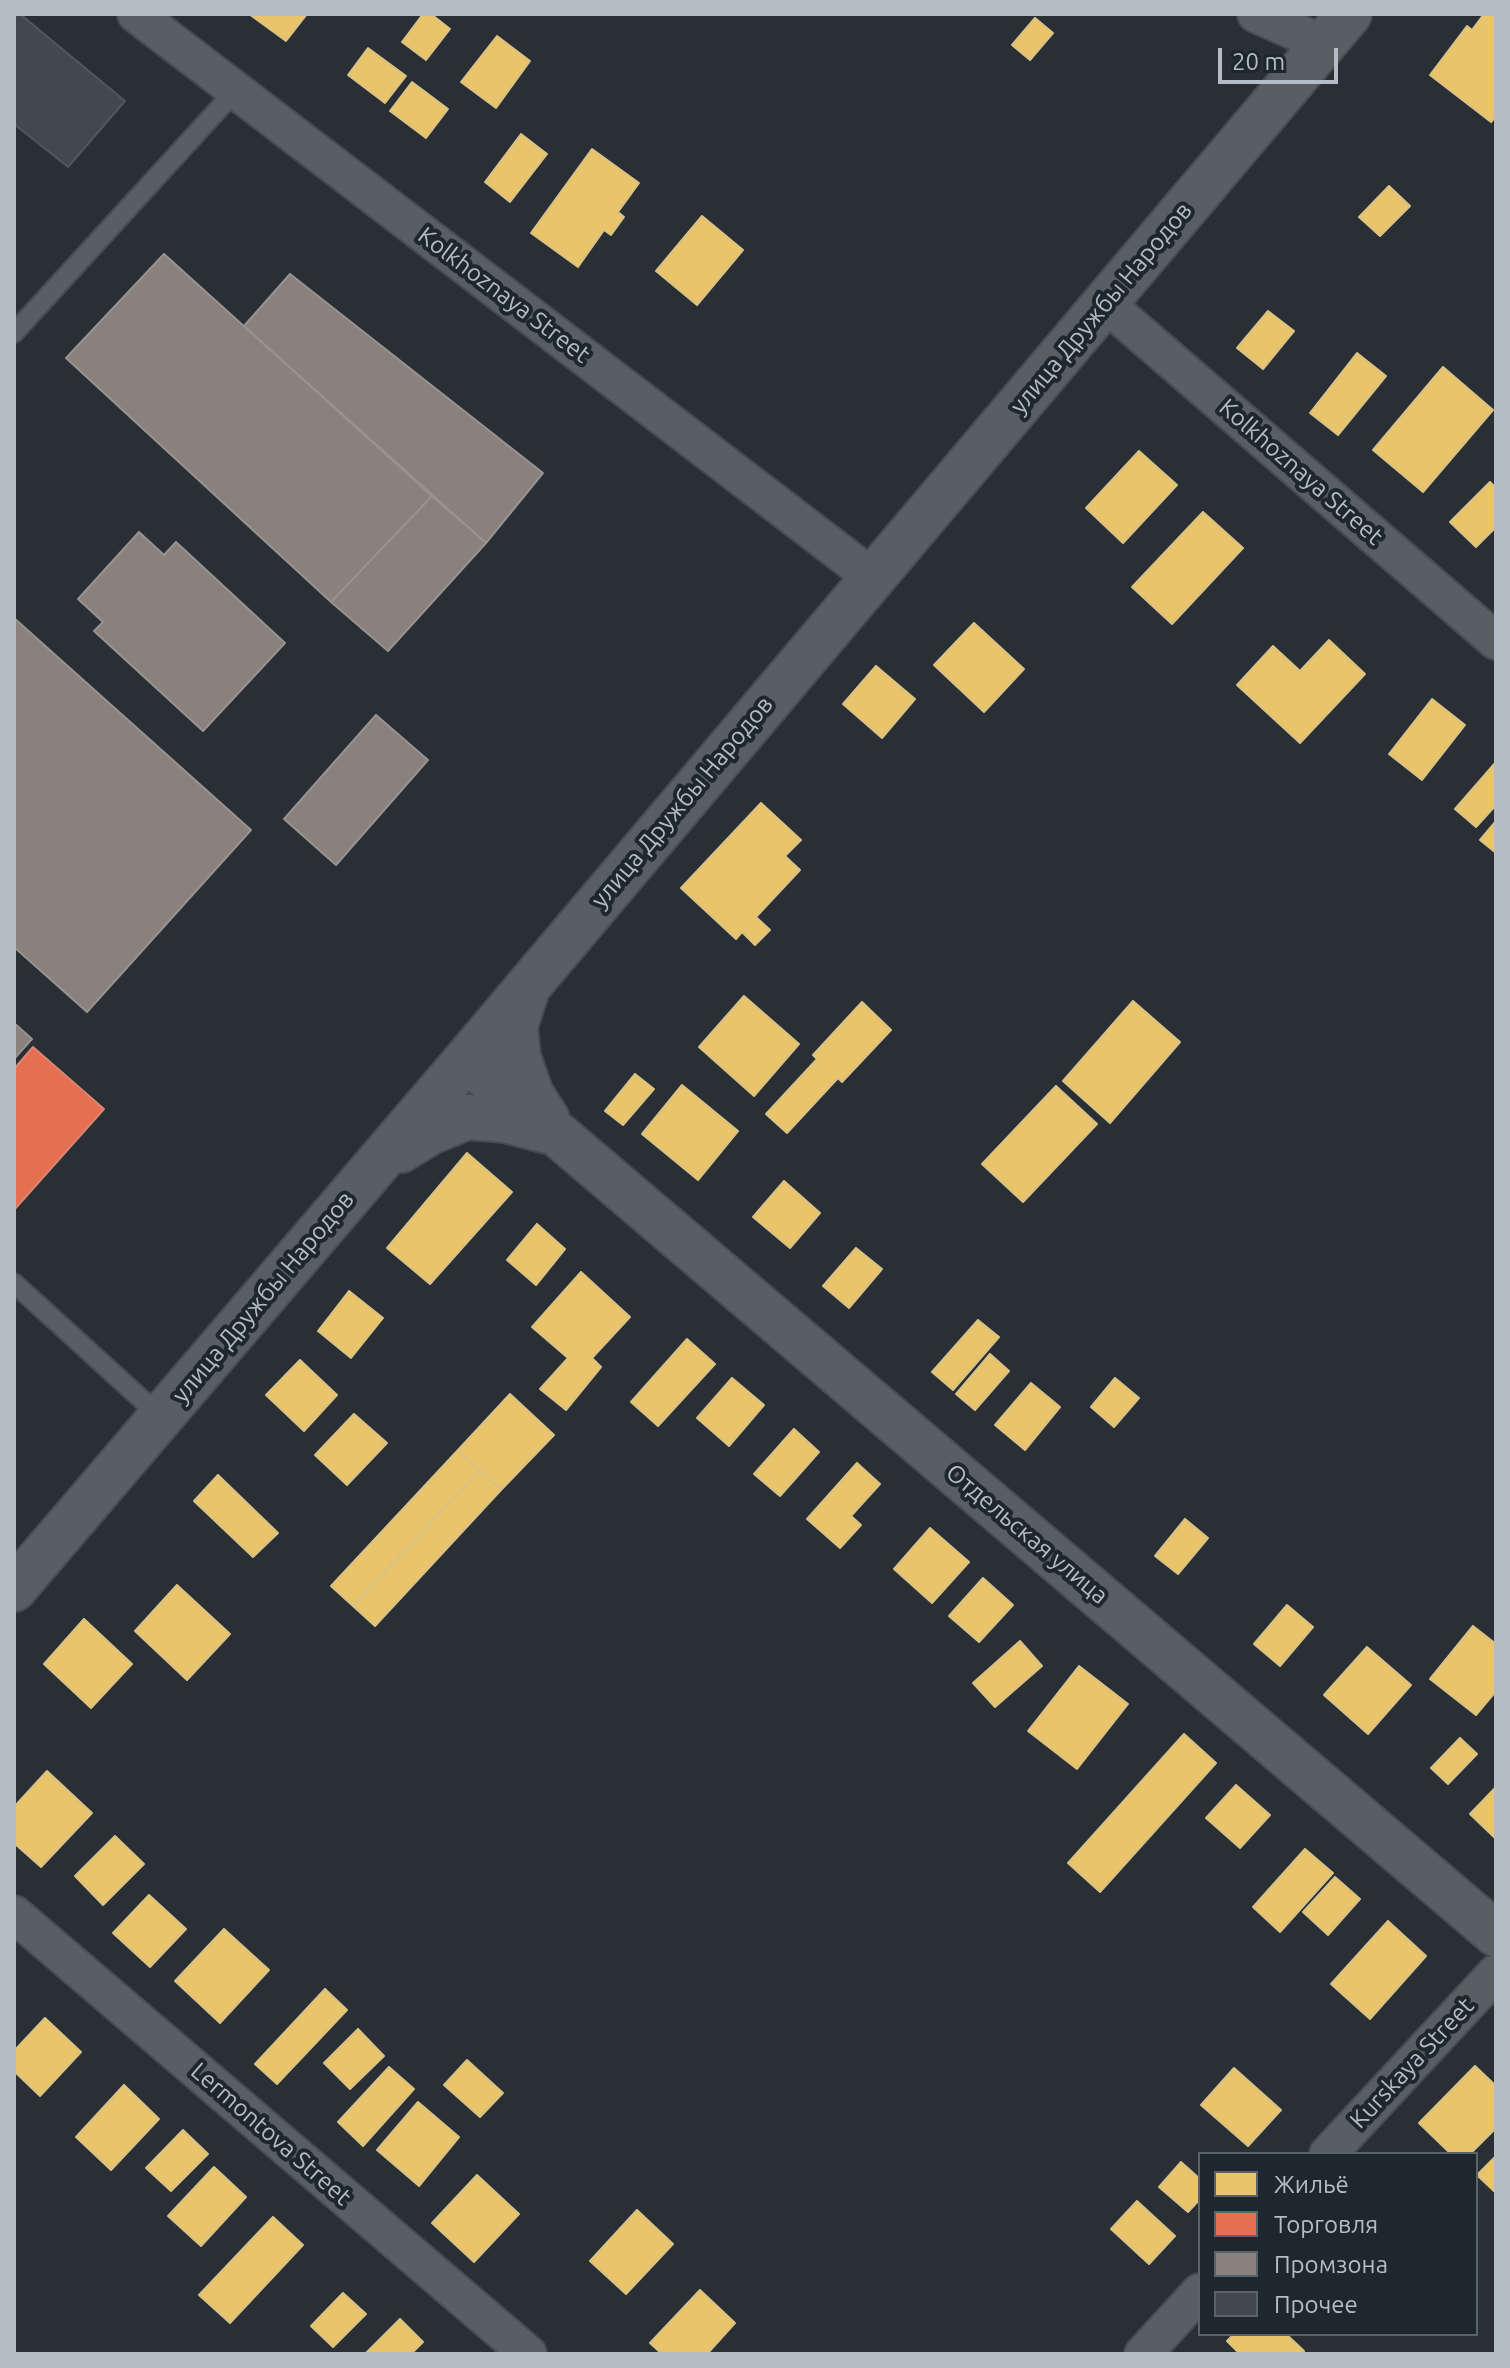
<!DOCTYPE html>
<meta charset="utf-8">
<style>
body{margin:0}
#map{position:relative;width:1510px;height:2368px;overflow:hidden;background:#292f34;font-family:Ubuntu,sans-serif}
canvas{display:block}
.frame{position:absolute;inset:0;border:16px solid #b4bdc5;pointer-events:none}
.legend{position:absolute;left:1198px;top:2152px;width:280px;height:184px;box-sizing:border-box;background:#1e272e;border:2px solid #5a636a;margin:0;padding:10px 14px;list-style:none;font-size:24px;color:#b4bdc5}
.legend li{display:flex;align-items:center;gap:16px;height:40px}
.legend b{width:40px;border:2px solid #5a636a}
.scale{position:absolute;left:1218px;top:48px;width:120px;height:36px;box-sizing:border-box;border:4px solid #b4bdc5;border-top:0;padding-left:10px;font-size:24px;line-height:28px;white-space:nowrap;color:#b4bdc5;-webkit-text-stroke:6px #1e272e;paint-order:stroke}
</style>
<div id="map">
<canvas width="1510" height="2368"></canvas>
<div class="frame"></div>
<ul class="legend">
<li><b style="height:22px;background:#e9c46a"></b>Жильё</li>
<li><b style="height:22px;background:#e76f51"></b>Торговля</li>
<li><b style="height:22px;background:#8a817c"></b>Промзона</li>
<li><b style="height:22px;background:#43484c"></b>Прочее</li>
</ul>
<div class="scale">20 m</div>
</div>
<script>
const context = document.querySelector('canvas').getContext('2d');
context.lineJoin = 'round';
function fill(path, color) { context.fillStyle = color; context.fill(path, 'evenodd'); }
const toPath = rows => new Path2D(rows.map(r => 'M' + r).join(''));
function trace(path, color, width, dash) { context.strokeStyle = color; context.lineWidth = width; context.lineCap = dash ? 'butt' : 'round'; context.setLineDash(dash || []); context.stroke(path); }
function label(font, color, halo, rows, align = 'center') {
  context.font = font + ' Ubuntu,sans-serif'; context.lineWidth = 8; context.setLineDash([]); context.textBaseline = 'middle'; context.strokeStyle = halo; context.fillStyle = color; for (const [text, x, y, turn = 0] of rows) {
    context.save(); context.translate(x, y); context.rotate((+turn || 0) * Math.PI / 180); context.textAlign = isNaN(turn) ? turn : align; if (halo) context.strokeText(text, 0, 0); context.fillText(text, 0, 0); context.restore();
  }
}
const homes = toPath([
 [249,14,307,14,286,41,249,14],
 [423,14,431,14,450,29,426,60,402,42,423,14],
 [1484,14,1492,14,1496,17,1496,116,1491,122,1430,75,1467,26,1472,30,1484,14],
 [1035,18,1053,33,1030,60,1012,45,1035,18],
 [497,36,530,61,496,108,461,82,497,36],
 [368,48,406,76,385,103,348,75,368,48],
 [412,82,448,109,426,138,390,111,412,82],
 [521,134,547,154,510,202,485,182,521,134],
 [592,149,639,183,618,212,624,217,611,235,604,230,578,267,531,233,592,149],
 [1389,186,1410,206,1380,236,1359,217,1389,186],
 [702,216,743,250,697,305,656,271,702,216],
 [1268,311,1294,331,1263,369,1237,348,1268,311],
 [1357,353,1386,376,1338,435,1310,413,1357,353],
 [1443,367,1493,410,1423,492,1373,450,1443,367],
 [1139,451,1177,485,1123,543,1086,508,1139,451],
 [1490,482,1496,488,1496,527,1476,547,1450,522,1490,482],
 [1203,512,1243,548,1172,624,1132,587,1203,512],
 [974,623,1024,669,984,712,934,665,974,623],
 [1329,640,1365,674,1300,743,1237,685,1273,646,1300,671,1329,640],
 [876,666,915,699,882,738,843,704,876,666],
 [1432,699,1465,725,1422,780,1389,754,1432,699],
 [1496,762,1496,805,1476,827,1455,809,1496,762],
 [761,803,801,840,785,856,800,870,756,917,770,930,755,945,742,932,736,939,681,888,761,803],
 [1496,821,1496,853,1480,840,1496,821],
 [744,996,799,1044,754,1096,699,1047,744,996],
 [1133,1001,1180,1042,1110,1123,1063,1081,1133,1001],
 [862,1002,891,1030,842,1082,838,1078,787,1133,766,1114,817,1059,813,1055,862,1002],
 [635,1074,654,1089,623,1125,605,1111,635,1074],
 [682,1085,738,1131,698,1180,642,1134,682,1085],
 [1056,1086,1097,1124,1023,1202,982,1164,1056,1086],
 [467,1153,512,1192,430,1284,387,1248,467,1153],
 [784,1181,820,1213,790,1248,753,1217,784,1181],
 [537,1224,565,1249,536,1285,507,1260,537,1224],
 [856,1248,882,1269,849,1308,823,1286,856,1248],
 [581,1272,630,1317,592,1358,601,1367,566,1410,540,1389,568,1358,532,1327,581,1272],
 [349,1291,383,1318,351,1358,318,1331,349,1291],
 [978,1320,999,1337,953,1390,932,1372,978,1320],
 [687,1339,715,1364,658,1426,631,1402,687,1339],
 [990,1354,1009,1371,975,1410,956,1394,990,1354],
 [300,1360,337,1395,304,1431,266,1395,300,1360],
 [732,1378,764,1405,729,1446,697,1418,732,1378],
 [1115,1378,1139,1398,1114,1427,1091,1407,1115,1378],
 [1031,1383,1060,1407,1025,1450,995,1425,1031,1383],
 [510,1394,554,1435,501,1490,458,1450,510,1394],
 [354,1414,387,1443,347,1485,315,1455,354,1414],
 [794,1429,819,1452,780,1496,754,1474,794,1429],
 [458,1450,480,1470,353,1606,331,1586,458,1450],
 [857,1463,880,1484,851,1516,861,1525,840,1548,807,1519,857,1463],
 [480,1470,501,1490,375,1626,353,1606,480,1470],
 [218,1475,278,1533,253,1557,194,1501,218,1475],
 [1185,1519,1208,1538,1178,1574,1155,1556,1185,1519],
 [930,1528,969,1562,932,1603,894,1569,930,1528],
 [983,1578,1013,1605,979,1642,949,1616,983,1578],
 [177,1585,230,1634,187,1680,135,1631,177,1585],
 [1287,1605,1313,1627,1280,1666,1254,1644,1287,1605],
 [84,1619,132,1664,91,1708,44,1664,84,1619],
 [1473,1626,1496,1644,1496,1691,1476,1715,1430,1679,1473,1626],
 [1020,1641,1042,1666,995,1707,973,1683,1020,1641],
 [1367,1647,1411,1685,1368,1734,1324,1695,1367,1647],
 [1079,1666,1128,1704,1077,1769,1028,1731,1079,1666],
 [1184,1734,1216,1763,1100,1892,1068,1863,1184,1734],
 [1460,1738,1477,1754,1448,1784,1431,1768,1460,1738],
 [47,1771,92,1813,41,1867,14,1843,14,1807,47,1771],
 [1236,1785,1270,1815,1240,1848,1206,1818,1236,1785],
 [1496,1787,1496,1839,1470,1814,1496,1787],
 [115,1836,144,1864,103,1905,75,1876,115,1836],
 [1305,1849,1333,1873,1280,1932,1253,1907,1305,1849],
 [1335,1877,1360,1899,1328,1935,1303,1912,1335,1877],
 [149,1895,186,1929,150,1967,113,1933,149,1895],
 [1388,1921,1426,1956,1370,2019,1331,1984,1388,1921],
 [224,1929,269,1970,220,2023,175,1981,224,1929],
 [325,1989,347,2010,277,2084,255,2064,325,1989],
 [45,2018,81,2052,40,2096,14,2071,14,2051,45,2018],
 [358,2029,384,2056,350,2089,324,2063,358,2029],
 [467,2060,503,2093,480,2117,444,2085,467,2060],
 [1475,2066,1496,2086,1496,2128,1470,2154,1451,2154,1419,2123,1475,2066],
 [389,2067,414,2089,363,2146,338,2122,389,2067],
 [1234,2068,1281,2110,1248,2146,1201,2105,1234,2068],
 [124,2085,159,2119,111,2170,76,2137,124,2085],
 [418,2102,459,2137,419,2186,377,2150,418,2102],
 [183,2130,208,2154,171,2191,146,2168,183,2130],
 [1496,2156,1496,2193,1477,2175,1496,2156],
 [1181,2162,1200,2179,1200,2199,1188,2212,1159,2187,1181,2162],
 [214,2167,246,2197,201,2246,168,2216,214,2167],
 [477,2175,519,2214,474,2262,432,2223,477,2175],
 [1137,2201,1175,2236,1149,2264,1111,2229,1137,2201],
 [637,2210,673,2244,626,2294,590,2261,637,2210],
 [273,2217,303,2245,230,2323,199,2295,273,2217],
 [700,2290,735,2323,707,2354,662,2354,650,2343,700,2290],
 [343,2293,366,2314,333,2347,311,2326,343,2293],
 [400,2319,423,2342,411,2354,365,2354,400,2319],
 [1234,2334,1286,2334,1304,2351,1301,2354,1240,2354,1227,2341,1234,2334]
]);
fill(homes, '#e9c46a');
trace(homes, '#d9c285', 2);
const shops = toPath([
 [33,1047,104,1109,14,1210,14,1069,33,1047]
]);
fill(shops, '#e76f51');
trace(shops, '#d88674', 2);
const industry = toPath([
 [164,254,432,496,331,602,66,358,164,254],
 [290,274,543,473,486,543,244,326,290,274],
 [432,496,486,543,388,651,331,602,432,496],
 [139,532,164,555,176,542,285,643,203,731,94,631,103,622,78,599,139,532],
 [14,618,251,830,87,1012,14,947,14,618],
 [376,715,428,760,336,865,284,819,376,715],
 [14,1023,32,1039,14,1059,14,1023]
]);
fill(industry, '#8a817c');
trace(industry, '#979392', 2);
const building = toPath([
 [14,14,20,14,125,101,68,167,14,124,14,14]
]);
fill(building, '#43484c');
trace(building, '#51575c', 2);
const service = toPath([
 [14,333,236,90],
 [14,1283,161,1417]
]);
const minor = toPath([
 [136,14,872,577],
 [1256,14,1323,44],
 [1106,304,1496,641],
 [14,1914,528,2354],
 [1328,2154,1496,1973],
 [1143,2354,1200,2292]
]);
const tertiary = toPath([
 [527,989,515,1026,518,1057,531,1094,547,1119],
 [466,1060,557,1134,1496,1934],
 [401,1150,430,1132,467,1117,505,1120,547,1131],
 [14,1589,466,1060,1349,14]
]);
trace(service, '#474b4f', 22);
trace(minor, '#474b4f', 40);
trace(tertiary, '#474b4f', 48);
trace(service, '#595e63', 18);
trace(minor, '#595e63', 36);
trace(tertiary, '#595e63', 44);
label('24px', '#b4bdc5', '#1e272e', [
 ["Kolkhoznaya Street",504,295,37],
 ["улица Дружбы Народов",1101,308,-50],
 ["Kolkhoznaya Street",1301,472,41],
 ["улица Дружбы Народов",682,802,-50],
 ["улица Дружбы Народов",263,1297,-50],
 ["Отдельская улица",1027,1534,40],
 ["Kurskaya Street",1412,2063,-47],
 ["Lermontova Street",271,2134,41]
]);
</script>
